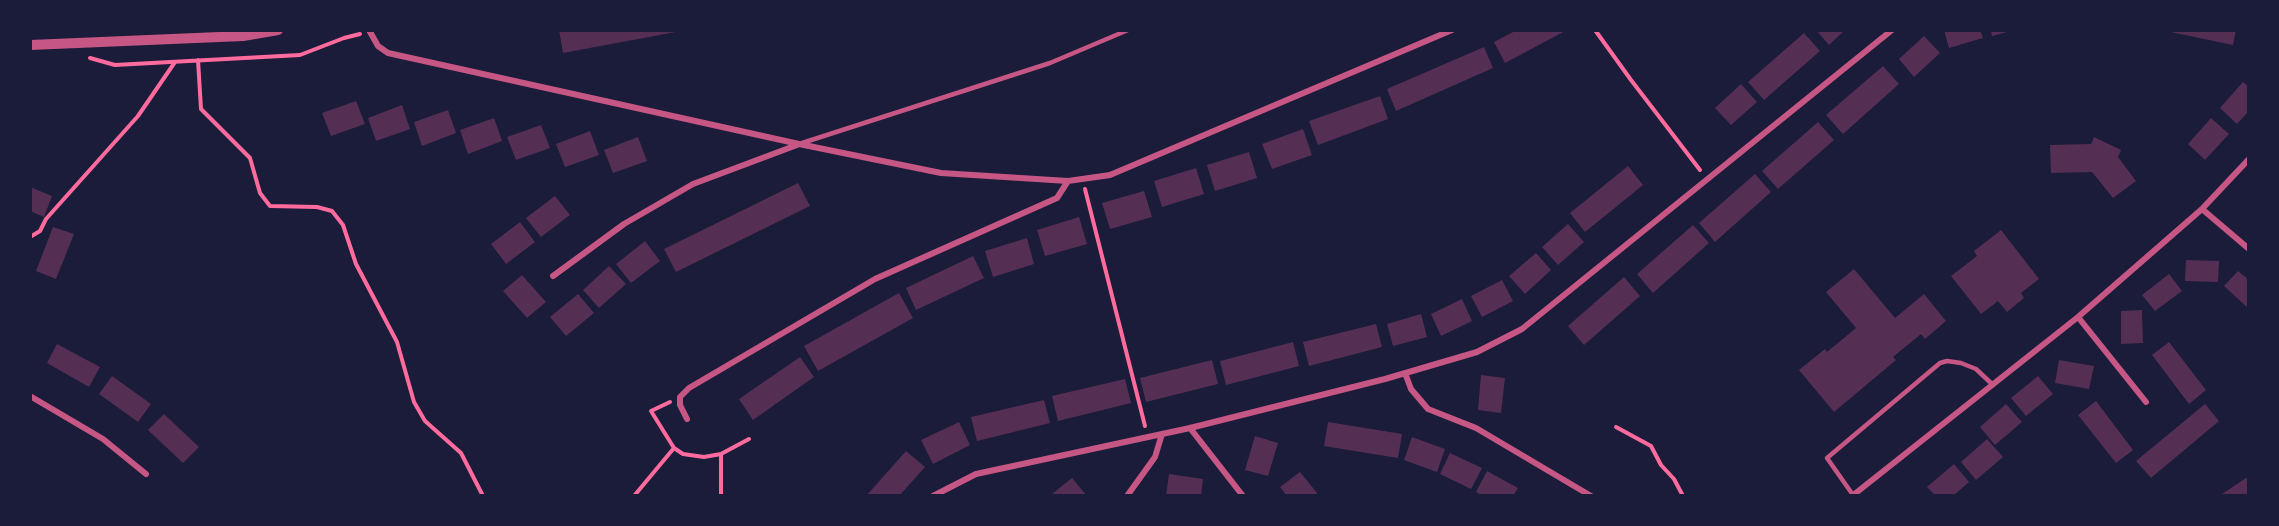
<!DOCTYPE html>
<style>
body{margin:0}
#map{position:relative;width:2279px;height:526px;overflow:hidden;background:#1b1b3a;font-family:"Alegreya Sans",sans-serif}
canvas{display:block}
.frame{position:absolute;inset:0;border:32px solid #1b1b3a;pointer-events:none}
</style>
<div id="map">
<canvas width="2279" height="526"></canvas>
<div class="frame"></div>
</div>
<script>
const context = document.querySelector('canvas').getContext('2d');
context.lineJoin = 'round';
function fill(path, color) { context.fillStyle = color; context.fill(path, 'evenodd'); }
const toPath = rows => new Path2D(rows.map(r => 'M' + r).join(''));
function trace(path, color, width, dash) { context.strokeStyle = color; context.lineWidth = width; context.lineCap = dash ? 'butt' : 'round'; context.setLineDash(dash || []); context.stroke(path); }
fill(toPath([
 [559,30,681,30,681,31,563,53],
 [1517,30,1567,30,1505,63,1494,42],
 [1816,30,1845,30,1829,45],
 [1944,30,1980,30,1983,38,1949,48],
 [1991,30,2011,30,2011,31,1992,36],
 [2161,30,2236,30,2233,45],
 [1804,33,1820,51,1764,100,1748,82],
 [1924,36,1940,53,1914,77,1899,59],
 [1484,47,1493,68,1396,111,1387,89],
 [1883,66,1899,84,1843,134,1826,115],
 [2243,82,2249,87,2249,111,2237,124,2220,108],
 [1741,84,1757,102,1731,125,1715,108],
 [1380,96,1388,119,1318,145,1309,121],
 [356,101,365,124,331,136,322,113],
 [402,105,410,129,376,141,368,118],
 [448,110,456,133,422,146,414,122],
 [494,118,502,141,468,154,460,130],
 [2211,118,2229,134,2205,160,2188,144],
 [1818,122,1834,140,1778,189,1762,171],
 [541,125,550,148,516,160,507,137],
 [1303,129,1312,155,1272,169,1262,144],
 [590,131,599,155,565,167,556,144],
 [638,137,647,161,613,173,604,150],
 [2094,137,2121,150,2118,157,2136,181,2113,198,2092,172,2051,173,2050,145,2091,144],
 [1249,152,1257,178,1215,191,1207,165],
 [1628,166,1643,185,1585,232,1570,213],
 [1196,168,1204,194,1162,207,1154,181],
 [1755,174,1771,192,1715,242,1699,223],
 [798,183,810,206,676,272,664,249],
 [30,187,52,196,44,217,30,211],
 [1144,191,1152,217,1110,229,1102,203],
 [555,196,570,215,541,237,526,218],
 [1079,217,1087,244,1045,256,1037,230],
 [520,222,535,242,506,264,491,244],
 [1568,224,1584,242,1558,265,1542,247],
 [1693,225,1709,243,1653,293,1637,274],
 [53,227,74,234,56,279,36,271],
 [2001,230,2039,279,2021,293,2024,298,2007,312,1998,301,1981,314,1951,276,1977,256,1974,251],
 [1027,238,1034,264,993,277,985,251],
 [645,241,660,261,631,283,616,264],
 [1536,253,1551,270,1525,294,1509,276],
 [973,256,984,278,916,310,906,288],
 [2186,260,2219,261,2218,282,2185,281],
 [609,266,626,284,599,308,583,290],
 [1854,269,1895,318,1924,294,1946,321,1925,339,1921,334,1893,357,1896,360,1834,412,1799,370,1825,349,1827,352,1856,328,1826,292],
 [2238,271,2249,280,2249,309,2224,286],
 [2169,274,2182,291,2155,311,2142,295],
 [522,275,546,302,527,318,503,291],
 [1624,277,1640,296,1584,345,1568,326],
 [1502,280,1513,301,1482,317,1471,296],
 [899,293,913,318,818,371,804,346],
 [578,294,594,313,566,336,550,317],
 [1462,299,1472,321,1441,336,1431,314],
 [2142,310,2143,343,2121,344,2121,311],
 [1421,314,1427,337,1393,346,1387,324],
 [1376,324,1382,347,1309,366,1303,342],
 [1293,342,1299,366,1226,385,1220,361],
 [2169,342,2206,390,2189,404,2152,355],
 [57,344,100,367,89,387,47,363],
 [800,357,814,377,753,420,739,399],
 [1212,360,1218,384,1146,402,1140,378],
 [2059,360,2094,366,2089,389,2055,383],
 [1481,375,1505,378,1501,413,1478,410],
 [112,376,151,404,138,422,99,394],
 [2038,376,2053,394,2026,416,2011,398],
 [1125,379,1131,403,1058,421,1052,396],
 [1044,400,1050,423,977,441,971,417],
 [2096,401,2133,450,2116,463,2078,415],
 [2006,404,2022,422,1995,445,1980,427],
 [2205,404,2219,421,2151,478,2136,461],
 [164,414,199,447,183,463,148,430],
 [959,422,970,445,933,464,921,440],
 [1328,422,1402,434,1398,458,1324,446],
 [1255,436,1278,443,1268,476,1245,470],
 [1412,437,1445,449,1437,472,1404,460],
 [1987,439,2003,457,1976,480,1961,462],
 [906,451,925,467,899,496,866,496],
 [1450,453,1482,468,1471,489,1440,474],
 [1954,464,1969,482,1953,496,1936,496,1927,487],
 [1487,471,1518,488,1513,496,1483,496,1476,492],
 [1300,472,1313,488,1319,496,1287,496,1280,487],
 [1169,474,1203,479,1201,496,1166,496],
 [2249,476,2249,496,2219,496],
 [1072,478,1087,496,1053,496,1052,494]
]), '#542f53');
trace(toPath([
 [1595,30,1631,80,1700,170],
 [90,58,115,65,300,55,344,38,360,34],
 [198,60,201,109,250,158,260,193,270,206,317,207,332,211,343,225,356,264,397,342,414,402,425,421,461,453,483,496],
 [1085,189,1145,426],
 [30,237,40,231,46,219,138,116,175,62],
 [670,402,651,411,674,448,683,454,704,457,721,454,749,439],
 [1616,427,1651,446,1661,465,1674,479,1683,496],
 [634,496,674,448],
 [721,496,721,454]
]), '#ff6b9d', 4);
trace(toPath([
 [799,144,1050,63,1128,30],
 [1853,495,1827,458,1940,363,1947,361,1961,363,1976,369,1993,385]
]), '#c65784', 4.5);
trace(toPath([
 [369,30,378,46,388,53,799,144,941,173,1068,181],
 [2202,209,2249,249],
 [553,276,624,224,693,184,797,145],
 [2078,317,2146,402],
 [1405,373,1411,389,1428,409,1476,428,1591,496],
 [30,396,103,439,146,474],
 [687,419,680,405,680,397,689,388,875,279,1057,198,1068,181,1110,175,1452,30],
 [1190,428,1243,496],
 [933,496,976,474,1190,428,1385,379,1477,352,1522,329,1892,30],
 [1127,496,1155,457,1162,434],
 [1852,496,2078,317,2202,209,2249,159]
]), '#c65784', 6);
trace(toPath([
 [30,45,243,36,278,30]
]), '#c65784', 10);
</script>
